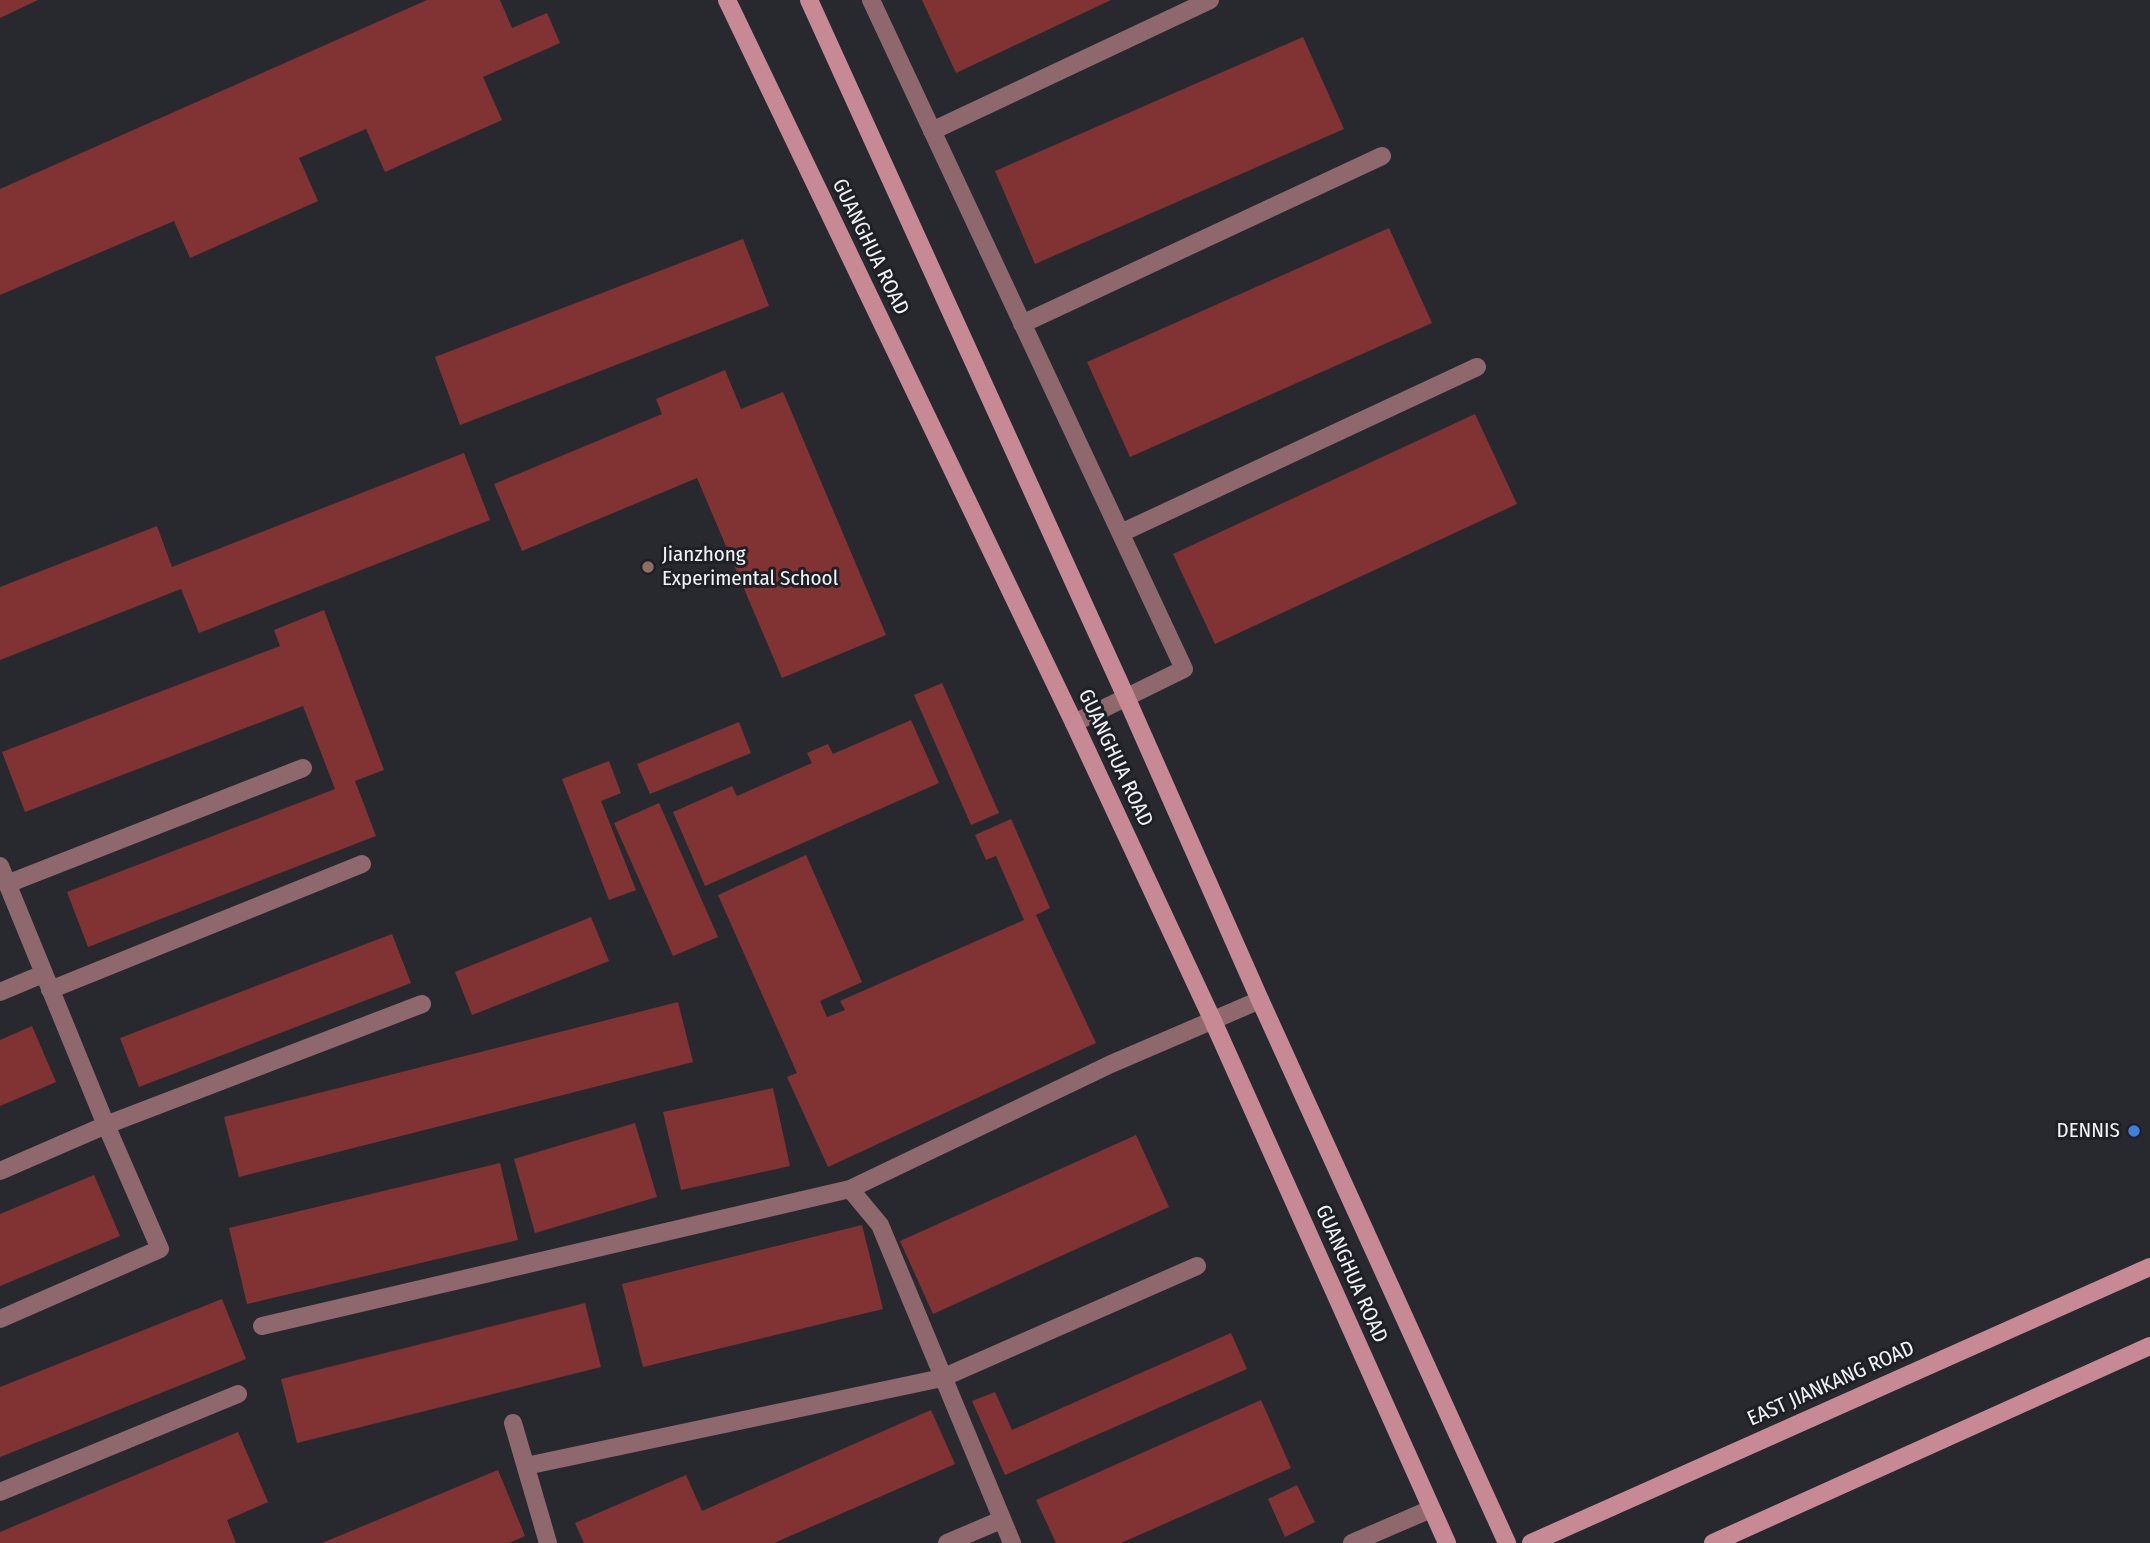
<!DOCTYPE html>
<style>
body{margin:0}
canvas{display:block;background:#27292f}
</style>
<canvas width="2150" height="1543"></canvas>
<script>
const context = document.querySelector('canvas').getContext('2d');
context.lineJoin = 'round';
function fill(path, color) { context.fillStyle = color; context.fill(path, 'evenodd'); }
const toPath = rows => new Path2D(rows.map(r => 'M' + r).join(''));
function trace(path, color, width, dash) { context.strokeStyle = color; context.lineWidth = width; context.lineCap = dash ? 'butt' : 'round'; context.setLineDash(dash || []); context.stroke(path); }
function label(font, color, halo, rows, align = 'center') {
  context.font = font + ' "Fira Sans Condensed",sans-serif'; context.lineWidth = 6; context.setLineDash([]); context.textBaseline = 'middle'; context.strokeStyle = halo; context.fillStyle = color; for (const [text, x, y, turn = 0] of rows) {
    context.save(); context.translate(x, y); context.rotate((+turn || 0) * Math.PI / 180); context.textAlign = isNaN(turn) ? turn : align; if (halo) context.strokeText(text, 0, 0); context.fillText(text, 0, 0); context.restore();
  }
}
fill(toPath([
 [0,0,38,0,0,18],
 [427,0,500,0,512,28,547,13,560,43,483,77,502,120,385,172,366,129,299,158,318,201,190,258,174,221,0,295,0,189],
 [922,0,1111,0,956,73],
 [1303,37,1344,129,1035,264,995,171],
 [1389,228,1432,323,1130,457,1087,362],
 [743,239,769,306,460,425,435,357],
 [725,370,741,409,783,392,886,635,782,678,697,478,522,551,494,484,662,414,656,399],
 [1475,414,1517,504,1215,644,1173,554],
 [464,453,490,520,199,633,181,589,0,660,0,587,157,526,172,567],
 [324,610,384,770,355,781,376,836,88,947,67,892,335,789,303,706,25,812,2,752,280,646,274,630],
 [942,683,999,813,971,825,914,695],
 [911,720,939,783,705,886,673,812,732,786,737,796,812,763,807,753,828,744,833,754],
 [739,722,751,753,650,794,637,764],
 [609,761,621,793,601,801,636,890,609,900,562,779],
 [659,803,718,937,673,956,614,823],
 [1011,819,1050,908,1036,915,1096,1043,828,1167,787,1077,797,1073,718,895,806,855,862,982,820,1001,827,1017,845,1010,840,1001,1024,920,996,856,986,860,975,835],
 [591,917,609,961,472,1015,455,972],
 [392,934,411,983,139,1087,120,1038],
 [678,1002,693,1062,239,1177,224,1117],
 [32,1026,56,1082,0,1106,0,1040],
 [773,1088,790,1166,681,1190,663,1112],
 [635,1123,657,1197,535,1233,514,1159],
 [1136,1135,1169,1207,933,1314,900,1241],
 [500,1163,518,1240,247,1304,229,1228],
 [94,1175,120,1236,0,1286,0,1214],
 [862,1225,883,1309,643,1367,622,1284],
 [222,1299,246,1359,0,1457,0,1387],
 [585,1303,601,1367,297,1443,281,1379],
 [1231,1333,1247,1369,1005,1475,972,1401,995,1392,1012,1430],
 [1261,1400,1291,1468,1121,1543,1056,1543,1036,1500],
 [931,1410,955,1464,774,1543,584,1543,575,1523,686,1475,702,1511],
 [238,1432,268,1502,227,1520,236,1543,0,1543,0,1532],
 [498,1470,525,1536,509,1543,322,1543],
 [1297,1485,1315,1522,1285,1537,1268,1499]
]), '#813233');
trace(toPath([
 [871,0,1184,669,1074,723],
 [932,131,1210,0],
 [1022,324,1382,156],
 [1121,533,1477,367],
 [0,866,106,1125,0,1171],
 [7,884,303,768],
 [50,990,362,864],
 [0,992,43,974],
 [850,1189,880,1225,1012,1543],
 [0,1319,160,1249,106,1125,422,1004],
 [262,1326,850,1189,1111,1064,1260,1000],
 [513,1423,548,1543],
 [526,1466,942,1378,1197,1266],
 [0,1492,238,1394],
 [947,1543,1001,1520],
 [1352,1543,1431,1509]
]), '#8e686d', 18);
trace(toPath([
 [727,0,1074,723,1213,1021,1447,1543],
 [809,0,1126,697,1260,1000,1507,1543],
 [1531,1543,2150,1267],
 [1713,1543,2150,1346]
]), '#c78a94', 18);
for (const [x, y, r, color] of [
 [648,567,7,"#8d6e63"],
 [2134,1131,7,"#3f7fe0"]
]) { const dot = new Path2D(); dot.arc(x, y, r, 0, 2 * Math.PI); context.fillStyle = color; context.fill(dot); trace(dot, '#1d2025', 2.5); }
label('21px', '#f1f3f7', '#1d2025', [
 ["GUANGHUA ROAD",870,247,64],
 ["GUANGHUA ROAD",1115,758,65],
 ["GUANGHUA ROAD",1351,1274,66],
 ["EAST JIANKANG ROAD",1831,1384,-24]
]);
label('21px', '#f1f3f7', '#1d2025', [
 ["Jianzhong",662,555],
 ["Experimental School",662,579],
 ["DENNIS",2120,1131,"right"]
], 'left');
</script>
